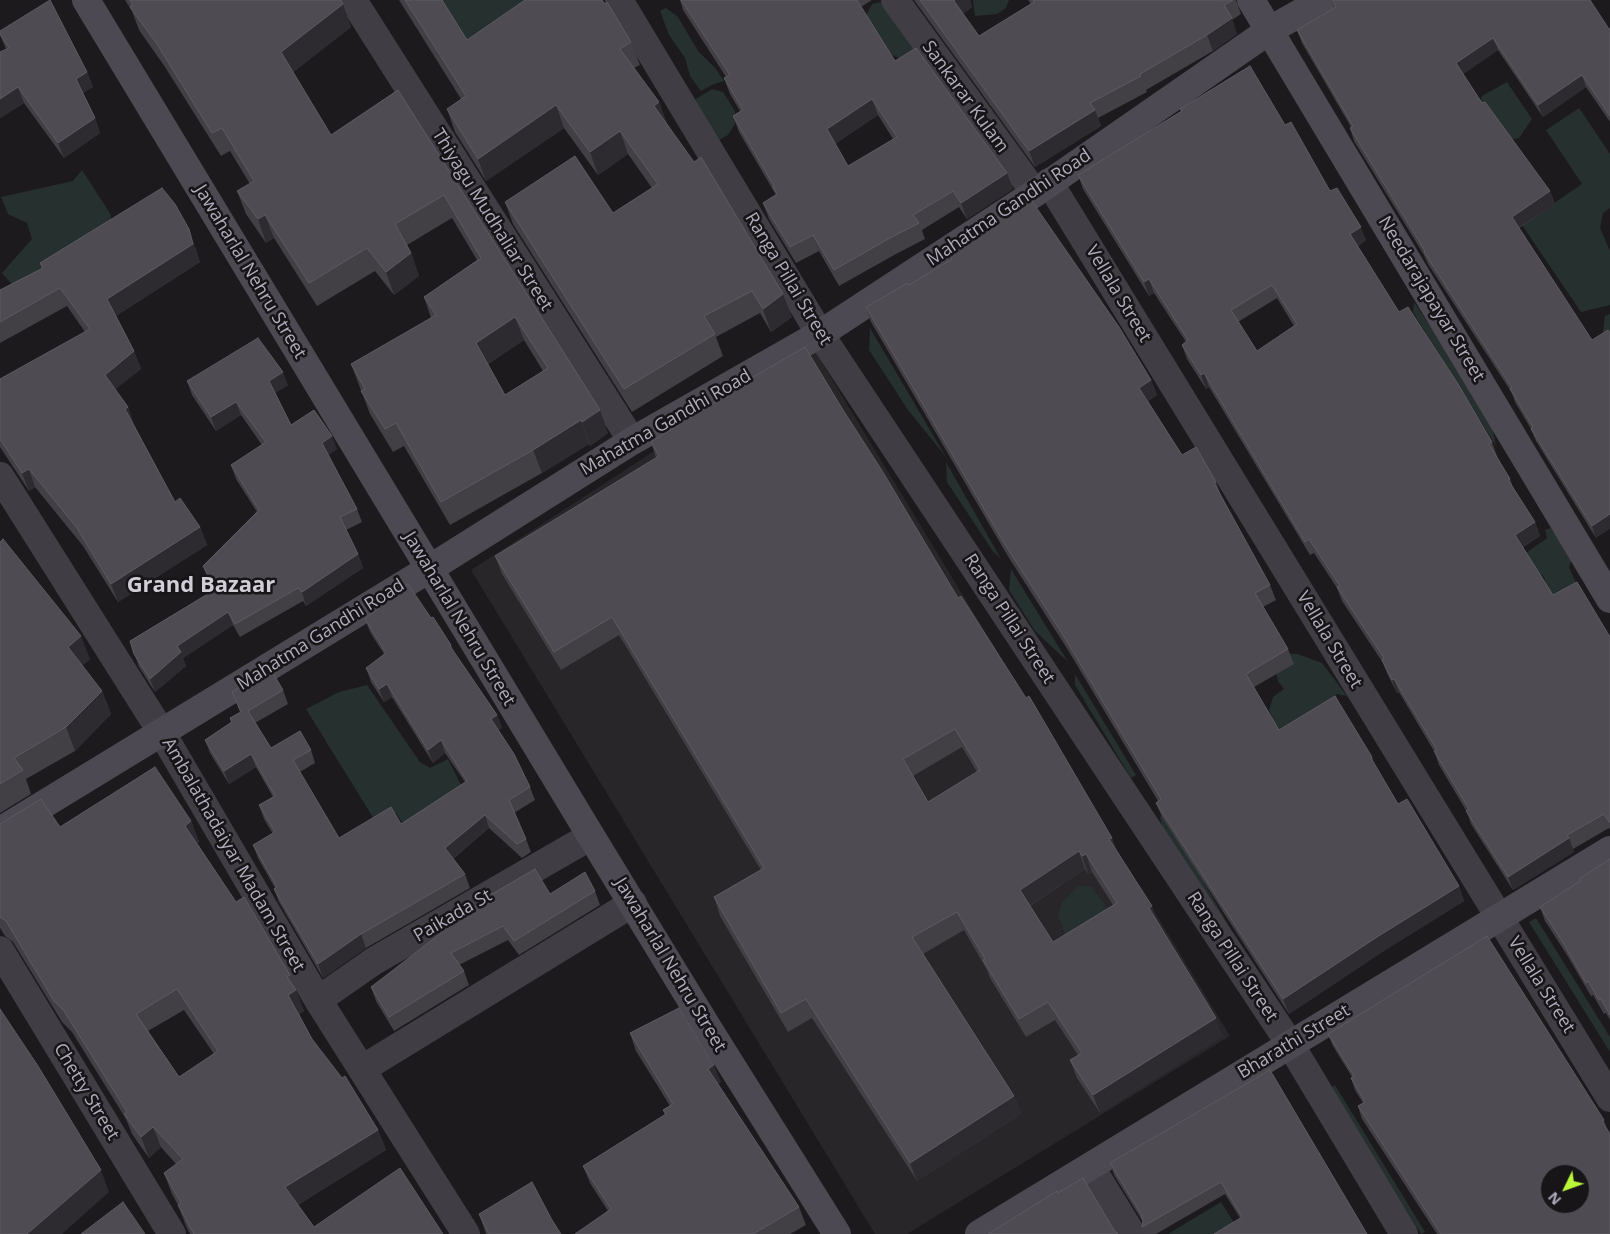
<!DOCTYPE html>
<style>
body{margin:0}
#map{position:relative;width:1610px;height:1234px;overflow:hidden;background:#1c1a1d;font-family:"Open Sans",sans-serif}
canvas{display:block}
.north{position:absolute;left:1540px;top:1164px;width:50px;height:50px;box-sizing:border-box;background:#171518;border:1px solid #55525a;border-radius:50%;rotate:228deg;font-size:14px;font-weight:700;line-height:20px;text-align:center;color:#b2adbc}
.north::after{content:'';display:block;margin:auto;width:18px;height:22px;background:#baf737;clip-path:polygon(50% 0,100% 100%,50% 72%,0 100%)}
</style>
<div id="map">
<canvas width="1610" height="1234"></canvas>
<div class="north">N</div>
</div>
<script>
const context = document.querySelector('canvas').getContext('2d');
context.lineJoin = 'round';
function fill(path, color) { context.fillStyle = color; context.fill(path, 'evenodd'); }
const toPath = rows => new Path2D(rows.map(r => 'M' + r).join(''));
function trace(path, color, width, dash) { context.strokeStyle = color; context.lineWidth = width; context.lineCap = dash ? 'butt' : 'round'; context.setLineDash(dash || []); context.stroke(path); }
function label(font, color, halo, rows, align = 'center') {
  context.font = font + ' "Open Sans",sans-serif'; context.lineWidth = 5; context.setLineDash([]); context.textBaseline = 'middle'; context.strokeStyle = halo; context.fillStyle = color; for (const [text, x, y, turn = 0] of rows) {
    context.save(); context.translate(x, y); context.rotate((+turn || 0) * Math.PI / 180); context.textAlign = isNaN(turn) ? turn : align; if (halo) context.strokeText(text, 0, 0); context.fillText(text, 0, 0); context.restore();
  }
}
fill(toPath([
 [813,348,1230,1036,907,1234,875,1234,471,570]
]), '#29262a');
fill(toPath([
 [435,0,570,0,472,50],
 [973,0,1009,0,1006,8,997,14,975,16],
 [886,1,908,36,915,52,907,61,886,53,865,17,872,4],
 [666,8,678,17,698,51,716,69,724,81,714,84,701,91,690,76,685,58,669,35,660,11],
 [1507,82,1532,119,1519,138,1495,144,1471,128,1482,96],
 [712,89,723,92,735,111,735,124,728,135,717,141,691,102],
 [1579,108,1610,154,1610,208,1603,213,1600,228,1610,251,1610,305,1581,312,1522,225,1582,184,1546,130],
 [82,170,111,215,112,241,25,299,2,273,32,239,27,223,8,214,1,197,73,181],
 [1414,302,1473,391,1492,426,1496,446,1413,312],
 [1610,314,1610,339,1601,345,1605,316],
 [870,328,946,457,908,410,869,350],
 [946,462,1001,559,992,550,947,482],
 [1551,528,1572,559,1569,567,1577,585,1558,598,1548,590,1544,577,1533,569,1522,556,1547,538,1545,530],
 [1011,569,1068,662,1035,631,1009,590],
 [1282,653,1298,654,1322,663,1347,696,1336,694,1338,713,1278,748,1276,726,1269,710,1273,697,1284,689,1278,681,1275,667],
 [1075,674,1136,775,1131,778,1075,685],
 [367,685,420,762,430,768,448,759,466,795,408,832,396,813,377,824,306,709,339,692],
 [1163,814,1165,815,1246,956,1162,827,1160,817],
 [1078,886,1091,887,1104,903,1114,925,1070,947,1058,915,1062,903],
 [1536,918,1610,1037,1610,1052,1529,922],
 [1335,1085,1425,1232,1421,1234,1330,1088],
 [1221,1202,1238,1229,1229,1234,1168,1234]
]), '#26302e');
trace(toPath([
 [353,0,632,441],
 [619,0,820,334,1290,1044,1404,1234],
 [895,0,1035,193],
 [1049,182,1610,1098],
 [0,476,162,733,318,1000,466,1234],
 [0,950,172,1234],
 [318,1000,374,961,591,836],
 [362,1069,633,903],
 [1091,1167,1132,1234]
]), '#403d44', 28);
trace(toPath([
 [86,0,591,836,708,1028,837,1234],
 [1251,0,1610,599],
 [0,831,429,569,632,441,820,334,1035,193,1270,30,1323,0],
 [979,1234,1610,850]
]), '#4d4952', 28);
fill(toPath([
 [125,0,341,0,351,27,293,72,331,135,398,90,608,433,590,446,589,444,542,473,450,525,404,446,393,452,370,414,351,364,431,318,424,297,477,260,452,218,407,245,411,253,419,276,394,295,375,271,317,306,274,238,266,243,246,214,237,191,250,184,230,151,221,156,165,67,139,30,132,11],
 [524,340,543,371,505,395,488,364],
 [399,0,442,0,467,40,631,42,640,65,634,68,659,102,667,124,792,317,771,332,760,313,716,337,723,356,632,412,513,224,505,202,613,213,652,188,628,154,598,175,564,128,486,181,455,132,447,109,461,99],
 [680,0,872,0,861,7,895,61,1007,173,1013,189,967,219,959,207,922,230,925,239,896,254,839,286,819,251,796,263,769,219,763,203,776,195,739,132,733,116,740,111,730,94,724,78,726,77,683,10],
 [878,115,893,139,848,166,835,144],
 [914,0,970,0,972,7,963,14,979,36,1031,4,1028,0,1236,0,1241,14,1232,20,1237,34,1213,51,1146,90,1147,92,1098,118,1101,126,1035,167],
 [1331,0,1590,0,1609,29,1610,29,1610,122,1586,87,1543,117,1498,50,1463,74,1482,103,1550,191,1555,204,1519,228,1596,538,1536,441,1531,429,1515,402,1512,393,1428,264,1424,255,1354,141,1350,128,1351,127,1302,43,1297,30,1334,8],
 [0,31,87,72,93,87,83,93,95,118,100,133,64,158,24,103,0,118,0,52,6,49,0,35],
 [1180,109,1285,125,1330,191,1366,240,1358,246,1399,312,1492,442,1497,456,1496,456,1510,479,1513,487,1535,522,1540,536,1523,547,1553,595,1610,637,1610,829,1609,828,1573,849,1574,852,1513,890,1471,824,1467,812,1439,765,1434,751,1399,692,1397,693,1387,673,1383,663,1342,601,1337,588,1314,553,1310,555,1209,387,1206,389,1187,359,1182,345,1186,342,1154,293,1149,296,1083,189,1078,175,1181,111],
 [1277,298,1294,326,1257,351,1238,322],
 [195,247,200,262,116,316,134,351,141,369,115,389,128,407,134,425,175,502,200,527,207,545,118,602,83,546,35,487,29,491,0,447,0,379,85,332,67,306,0,343,0,290,42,269,40,263],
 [946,252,1151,380,1157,395,1148,401,1182,455,1216,482,1221,496,1270,585,1276,600,1263,607,1288,649,1294,664,1254,687,1279,730,1372,757,1374,764,1398,804,1459,886,1464,901,1382,952,1289,1014,1162,817,1156,803,1158,801,1068,650,1009,558,871,322,866,307,909,285,949,261],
 [187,381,288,385,275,393,291,425,337,449,328,455,357,509,362,522,346,530,358,554,363,568,306,606,303,601,240,637,233,625,183,658,186,666,155,692,139,667,130,641,214,590,208,579,203,566,257,512,236,479,231,465,262,445,241,415,216,431,192,395],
 [843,410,958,598,1112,838,1116,849,1223,1036,1100,1113,1077,1078,1070,1060,1078,1055,1055,1020,1026,1037,990,978,987,970,964,930,923,954,1014,1096,1021,1114,917,1181,812,1018,788,1032,720,916,714,897,761,870,619,635,561,670,502,574,495,556,656,458,651,442],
 [962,747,977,772,928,802,913,776],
 [1085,869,1088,874,1092,872,1113,905,1053,942,1030,906],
 [0,542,90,659,82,666,102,691,111,714,75,751,26,779,31,794,0,813],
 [386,597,431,618,451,645,454,653,497,715,502,728,498,730,530,787,535,800,514,813,526,839,531,852,522,858,489,828,453,859,465,874,470,888,366,948,323,978,279,902,274,889,275,888,258,858,253,845,273,834,264,819,259,805,273,797,256,767,229,784,210,753,205,740,231,722,230,718,240,712,232,692,283,690,288,704,255,723,271,748,311,750,315,763,300,772,339,838,401,824,465,782,445,753,433,763,392,697,384,702,371,682,366,668,384,654,370,632,365,619,388,601],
 [191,821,199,842,197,843,236,902,290,975,304,1011,299,1014,312,1039,378,1130,386,1150,298,1205,314,1227,443,1234,190,1234,186,1226,178,1205,172,1194,164,1173,176,1164,161,1147,149,1158,132,1134,126,1119,72,1032,62,1022,13,942,5,936,0,928,0,824,60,827],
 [184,1010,214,1054,179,1077,148,1031],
 [1610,859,1610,1020,1606,1013,1604,1014,1593,995,1591,996,1567,955,1545,921,1540,907,1580,882,1579,879],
 [595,891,600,905,519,955,508,940,459,965,464,971,469,985,394,1031,376,1001,371,987,550,894],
 [630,1033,721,1082,718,1084,799,1207,806,1225,790,1234,575,1234,608,1211,590,1183,583,1166,665,1115,663,1110,670,1106,636,1051],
 [1328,1034,1604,1120,1607,1130,1610,1234,1437,1234,1362,1119,1358,1106,1363,1103,1355,1090,1351,1078,1352,1077,1333,1046],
 [1270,1070,1367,1234,1240,1218,1225,1194,1156,1234,1144,1234,1142,1227,1143,1222,1114,1175,1110,1163],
 [479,1214,552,1220,561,1234,486,1234]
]), '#423f45');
fill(toPath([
 [955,0,970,0,972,7,960,17,954,1],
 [343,4,351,27,290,75,281,52],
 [1232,18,1237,34,1213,51,1207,35],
 [1493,38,1498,50,1461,75,1456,63],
 [87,72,93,87,82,94,76,79],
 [1582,75,1586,87,1543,117,1538,105],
 [18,87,24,103,0,118,0,99],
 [872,99,878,115,833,145,827,129],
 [659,102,667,125,654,106],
 [556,105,564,128,486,181,478,159],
 [1095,110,1101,126,1035,167,1029,151],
 [95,118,100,133,64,158,58,143],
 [620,131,628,154,598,175,590,152],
 [1007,173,1013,189,967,219,961,203],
 [1550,191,1555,204,1516,229,1512,217],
 [265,215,274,238,266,243,258,219],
 [1361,227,1366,240,1355,247,1350,234],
 [189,229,200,262,114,317,107,299],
 [411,253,419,276,394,295,386,272],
 [1149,279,1154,293,1149,296,1144,282],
 [783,294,792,317,771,332,763,309],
 [515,317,524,340,484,366,476,343],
 [134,351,141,369,111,393,105,375],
 [283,372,288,385,274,394,269,381],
 [1204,373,1209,387,1206,389,1201,375],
 [1151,380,1157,395,1145,403,1139,388],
 [236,402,241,415,216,431,211,417],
 [128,407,134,425,131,427,125,409],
 [600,410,608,433,590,446,582,422],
 [581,420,589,444,542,473,533,450],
 [332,436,337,449,327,456,322,443],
 [29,469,35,487,29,491,22,473],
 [1610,514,1610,529,1596,538,1592,526],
 [1535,522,1540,536,1520,548,1515,535],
 [200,527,207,545,118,602,111,584],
 [358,554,363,568,306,606,302,592],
 [228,612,233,625,183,658,186,666,155,692,150,679,177,646],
 [81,636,90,659,77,671,68,647],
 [1394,679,1399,692,1397,693,1392,680],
 [387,684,392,697,384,702,379,689],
 [102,691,111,714,75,751,66,727],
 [497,715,502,728,495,732,491,719],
 [441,740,445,753,433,763,428,750],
 [251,754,256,767,229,784,224,771],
 [485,815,489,828,450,861,445,848],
 [191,821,199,842,192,846,185,826],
 [1112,838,1118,856,1109,839],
 [1569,838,1574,852,1513,890,1508,877],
 [1079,851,1085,869,1026,908,1020,890],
 [1086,854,1092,872,1088,874,1082,856],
 [1459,886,1464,901,1382,952,1289,1014,1283,999,1377,937],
 [1152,906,1159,925,1149,908],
 [361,934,366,948,323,978,318,964],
 [296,990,304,1011,296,1015,288,995],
 [1216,1018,1223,1036,1100,1113,1093,1095],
 [714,1065,721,1082,715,1086,708,1069],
 [1014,1096,1021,1114,917,1181,910,1163],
 [153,1127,161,1147,149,1158,141,1137],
 [378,1130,386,1150,293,1208,285,1187],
 [101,1170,109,1192,62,1234,27,1234]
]), '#2e2b30');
const building = toPath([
 [50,0,87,72,76,79,95,118,58,143,18,87,0,99,0,52,9,48,0,34,0,31,50,0],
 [130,0,341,0,343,4,281,52,331,135,398,90,600,410,582,422,581,420,533,450,441,502,396,423,385,429,361,391,365,389,351,364,436,315,424,297,481,258,444,195,395,224,411,253,386,272,367,248,309,283,265,215,258,219,237,191,254,181,222,128,212,133,157,44,130,7,133,5,130,0],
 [515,317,548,368,505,395,476,343,515,317],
 [405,0,442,0,467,40,525,0,602,0,605,4,607,2,631,42,620,49,659,102,654,106,694,162,701,157,783,294,763,309,752,291,704,316,715,334,624,389,505,202,575,156,613,213,658,184,620,131,590,152,556,105,478,159,447,109,466,96,405,0],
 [681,0,857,0,895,61,916,48,1007,173,961,203,953,191,913,215,919,223,890,238,834,270,813,235,790,247,763,203,777,194,773,187,774,186,733,116,743,110,724,78,730,75,681,0],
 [872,99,897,137,848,166,827,129,872,99],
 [920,0,955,0,954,1,979,36,1034,2,1033,0,1233,0,1224,5,1232,18,1207,35,1140,74,1141,76,1090,103,1095,110,1029,151,920,0],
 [1332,0,1590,0,1609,29,1610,29,1610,116,1582,75,1538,105,1493,38,1456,63,1482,103,1485,102,1550,191,1512,217,1592,340,1608,330,1610,333,1610,514,1592,526,1531,429,1533,427,1510,389,1512,388,1424,252,1425,251,1350,128,1353,126,1297,30,1336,7,1332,0],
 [1250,66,1285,125,1291,122,1330,191,1337,188,1361,227,1350,234,1399,312,1408,307,1458,384,1492,442,1489,444,1510,479,1508,480,1535,522,1515,535,1553,595,1577,582,1610,637,1610,822,1609,822,1604,814,1567,835,1569,838,1508,877,1466,811,1469,809,1434,751,1437,750,1394,679,1392,680,1382,660,1384,658,1337,587,1340,586,1309,539,1305,542,1204,373,1201,375,1182,345,1188,340,1149,279,1144,282,1078,175,1182,111,1180,109,1250,66],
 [1272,285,1297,324,1257,351,1231,310,1272,285],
 [162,188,175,204,189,229,193,244,107,299,134,351,105,375,128,407,125,409,175,502,180,498,200,527,111,584,77,528,29,469,22,473,0,439,0,379,90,329,60,288,0,322,0,290,43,268,40,263,162,188],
 [1029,197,1119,327,1151,380,1139,388,1182,455,1196,447,1216,482,1214,483,1270,585,1255,593,1288,649,1246,674,1279,730,1335,696,1372,757,1371,758,1398,804,1407,799,1459,886,1377,937,1283,999,1156,803,1161,799,1063,635,1004,543,866,307,908,283,909,285,952,259,946,252,1029,197],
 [258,338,283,372,269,381,291,425,314,410,332,436,322,443,357,509,340,517,358,554,302,592,298,588,235,624,228,612,177,646,181,652,150,679,134,654,130,641,216,589,203,566,259,510,231,465,266,442,236,402,211,417,187,381,258,338],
 [805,347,843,410,881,469,958,598,961,596,1026,698,1029,696,1112,838,1109,839,1152,906,1149,908,1216,1018,1093,1095,1070,1060,1082,1053,1048,1002,1019,1019,983,960,985,959,957,912,912,937,1014,1096,910,1163,806,999,781,1013,714,897,764,868,612,617,554,652,495,556,659,456,651,442,743,385,743,383,805,347],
 [955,729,980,770,928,802,903,759,955,729],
 [1079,851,1082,856,1086,854,1117,903,1053,942,1020,890,1079,851],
 [3,539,81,636,68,647,102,691,66,727,14,758,23,770,0,784,0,542,3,539],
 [408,584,431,618,433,617,451,645,450,646,497,715,491,719,514,754,530,787,509,800,526,839,517,844,485,815,445,848,465,874,361,934,318,964,274,889,277,887,253,845,275,832,259,805,275,796,251,754,224,771,205,740,232,722,230,718,241,712,232,692,270,668,283,690,248,711,271,748,300,731,311,750,293,760,339,838,391,807,401,824,467,781,441,740,428,750,387,684,379,689,366,668,386,653,365,619,389,600,386,597,408,584],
 [155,767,191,821,185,826,236,902,244,897,290,975,287,977,296,990,288,995,312,1039,342,1078,345,1076,378,1130,285,1187,314,1227,400,1168,443,1234,194,1234,178,1205,181,1203,164,1173,183,1159,153,1127,141,1137,124,1114,127,1112,64,1011,54,1001,6,921,0,917,0,824,41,799,60,827,155,767],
 [177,989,218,1051,179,1077,136,1014,177,989],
 [1610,859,1610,1015,1601,999,1599,1000,1588,981,1586,983,1562,941,1540,907,1580,881,1579,879,1610,859],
 [535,869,550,894,585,872,595,891,514,941,503,926,451,953,464,971,389,1017,371,987,492,894,535,869],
 [1487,936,1604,1120,1602,1121,1610,1134,1610,1234,1441,1234,1358,1106,1365,1102,1351,1078,1354,1076,1328,1034,1487,936],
 [1550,1174,1580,1174,1580,1204,1550,1204,1550,1174],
 [679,1008,714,1065,708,1069,799,1207,753,1234,575,1234,611,1209,583,1166,666,1114,663,1110,673,1104,630,1033,679,1008],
 [0,1009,38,1066,101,1170,27,1234,0,1234,0,1009],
 [1270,1070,1367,1234,1214,1234,1242,1217,1221,1182,1142,1227,1143,1221,1141,1214,1110,1163,1270,1070],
 [1083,1178,1114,1230,1118,1234,988,1234,1057,1191,1058,1193,1083,1178],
 [532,1182,552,1220,561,1234,489,1234,479,1214,532,1182],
 [123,1202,145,1234,81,1234,123,1202]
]);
fill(building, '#4e4b52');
trace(building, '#5e5a62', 1);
label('18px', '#b2adbc', '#171518', [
 ["Sankarar Kulam",965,97,54],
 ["Mahatma Gandhi Road",1009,208,-34],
 ["Thiyagu Mudhaliar Street",492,220,58],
 ["Jawaharlal Nehru Street",250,272,59],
 ["Ranga Pillai Street",788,279,59],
 ["Vellala Street",1118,294,59],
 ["Needarajapayar Street",1431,299,59],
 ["Mahatma Gandhi Road",666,423,-30],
 ["Jawaharlal Nehru Street",459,619,59],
 ["Ranga Pillai Street",1009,619,57],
 ["Mahatma Gandhi Road",321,635,-32],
 ["Vellala Street",1329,640,59],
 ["Ambalathadaiyar Madam Street",233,855,60],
 ["Paikada St",453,916,-30],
 ["Ranga Pillai Street",1232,957,57],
 ["Jawaharlal Nehru Street",670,965,59],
 ["Vellala Street",1541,985,58],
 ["Bharathi Street",1294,1042,-31],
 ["Chetty Street",86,1092,59]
]);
label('bold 22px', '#d2ced8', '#171518', [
 ["Grand Bazaar",201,586]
]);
</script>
